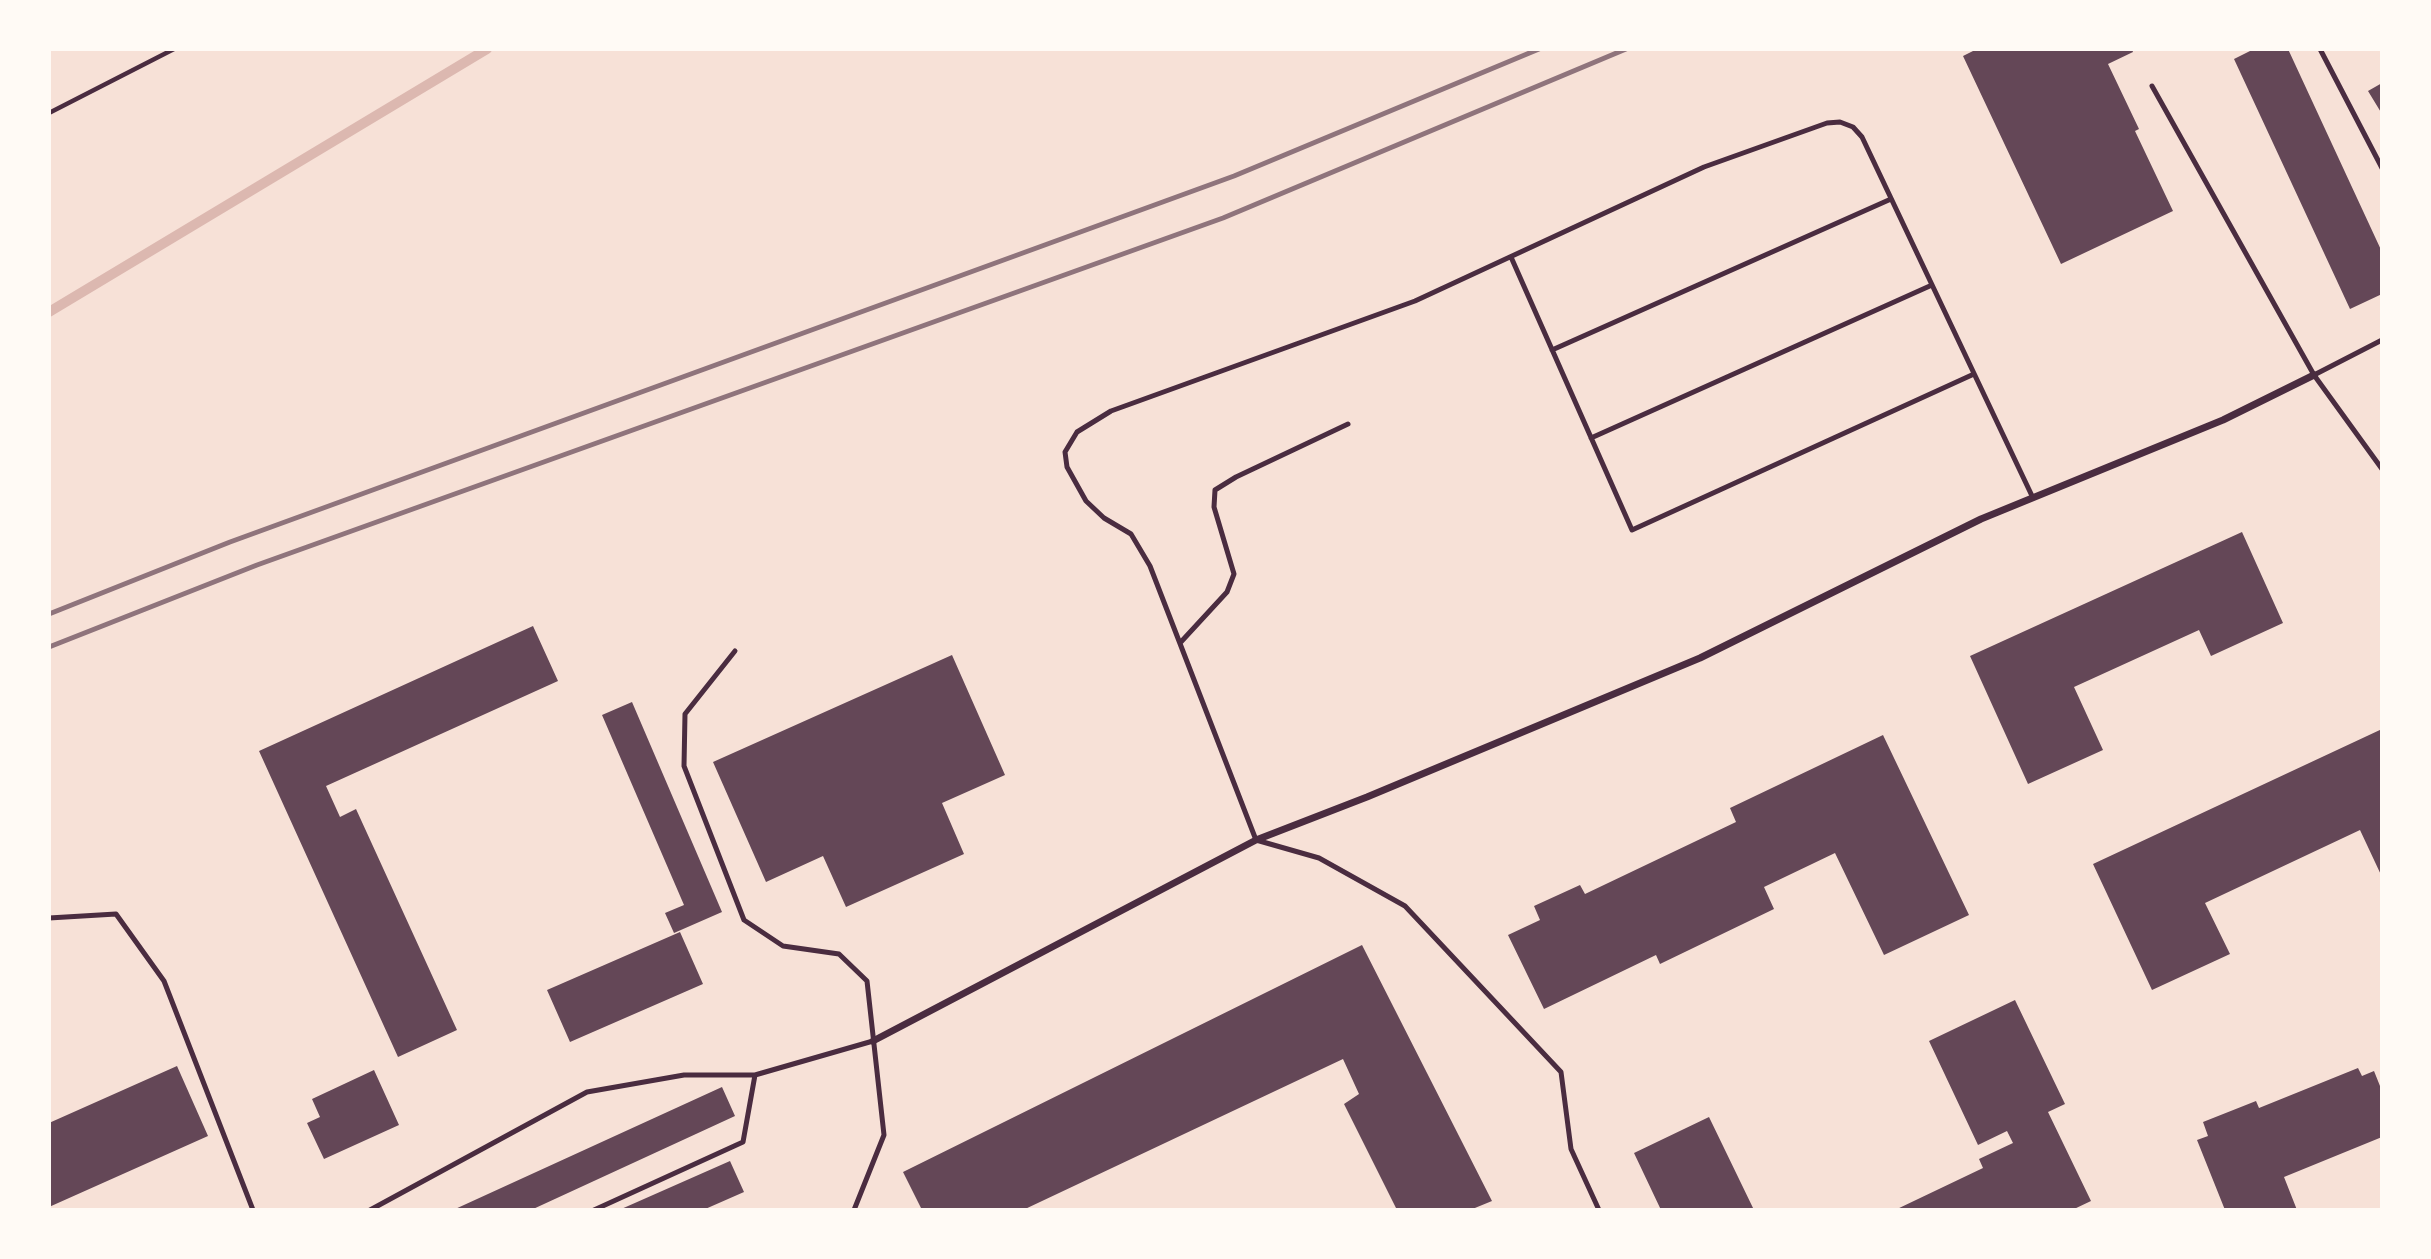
<!DOCTYPE html>
<style>
body{margin:0}
#map{position:relative;width:2431px;height:1259px;overflow:hidden;background:#f7e1d7;font-family:"DM Sans",sans-serif}
canvas{display:block}
.frame{position:absolute;inset:0;border:51px solid #fffaf5;pointer-events:none}
</style>
<div id="map">
<canvas width="2431" height="1259"></canvas>
<div class="frame"></div>
</div>
<script>
const context = document.querySelector('canvas').getContext('2d');
context.lineJoin = 'round';
const toPath = rows => new Path2D(rows.map(r => 'M' + r).join(''));
function trace(path, color, width, dash) { context.strokeStyle = color; context.lineWidth = width; context.lineCap = dash ? 'butt' : 'round'; context.setLineDash(dash || []); context.stroke(path); }
function fill(path, color) { context.fillStyle = color; context.fill(path, 'evenodd'); }
trace(toPath([
 [49,312,487,49]
]), '#dcb8b0', 10);
fill(toPath([
 [1977,49,2132,49,2133,52,2108,64,2139,129,2135,131,2173,211,2061,264,1963,56],
 [2254,49,2288,49,2382,252,2382,294,2350,309,2234,59],
 [2382,83,2382,114,2368,91],
 [2242,532,2283,623,2211,656,2199,630,2074,687,2103,750,2028,784,1970,656],
 [533,626,558,681,326,786,340,817,356,809,457,1030,398,1057,259,751],
 [952,655,1005,775,942,803,964,854,846,907,823,856,766,882,713,762],
 [632,702,722,912,674,933,665,913,684,905,602,715],
 [2382,729,2382,877,2360,830,2205,903,2230,954,2152,990,2093,864],
 [1883,735,1969,915,1884,955,1835,853,1764,887,1774,909,1660,964,1656,955,1544,1009,1508,935,1540,920,1534,906,1580,885,1585,894,1736,822,1730,808],
 [680,932,703,984,570,1042,547,990],
 [1362,945,1492,1201,1470,1210,1397,1210,1344,1104,1359,1094,1343,1059,1023,1210,922,1210,903,1172],
 [2015,1000,2065,1104,2048,1112,2091,1201,2072,1210,1895,1210,1983,1168,1979,1159,2013,1143,2007,1131,1978,1145,1929,1041],
 [177,1066,208,1136,49,1207,49,1123],
 [2358,1068,2362,1076,2374,1071,2382,1091,2382,1137,2284,1177,2297,1210,2225,1210,2197,1140,2208,1136,2203,1122,2256,1101,2259,1108],
 [374,1070,399,1125,324,1159,307,1123,320,1117,312,1099],
 [722,1087,735,1116,531,1210,453,1210],
 [1709,1117,1754,1210,1661,1210,1634,1153],
 [730,1161,744,1192,703,1210,619,1210]
]), '#644757');
trace(toPath([
 [49,113,174,49]
]), '#4a2c40', 4.5);
trace(toPath([
 [2320,49,2382,168],
 [2152,86,2314,375,2382,340],
 [1511,257,1632,530,1974,374],
 [1552,350,1891,199],
 [2314,375,2382,469],
 [1591,438,1932,285],
 [1180,643,1227,592,1234,574,1214,507,1215,490,1236,477,1348,424],
 [735,651,685,714,684,766,744,920,783,946,839,954,867,981,884,1135,854,1210],
 [49,918,116,914,164,981,253,1210],
 [370,1210,587,1092,684,1075,755,1075,873,1041],
 [594,1210,743,1142,755,1075],
 [1599,1210,1571,1149,1561,1072,1405,906,1319,858,1256,840,1150,566,1131,534,1104,518,1086,501,1067,467,1065,452,1077,432,1111,411,1415,301,1704,167,1827,123,1840,122,1853,127,1862,137,2033,498]
]), '#4a2c40', 5);
trace(toPath([
 [873,1041,1256,840,1367,797,1700,658,1981,519,2223,420,2314,375]
]), '#4a2c40', 7);
trace(toPath([
 [49,614,230,542,1234,176,1539,49],
 [49,647,257,565,1223,218,1626,49]
]), '#8f747c', 5);
</script>
